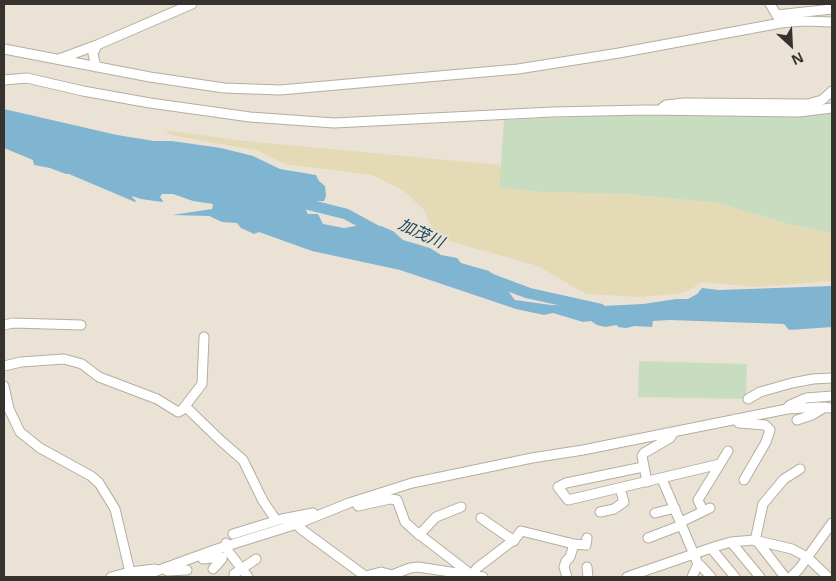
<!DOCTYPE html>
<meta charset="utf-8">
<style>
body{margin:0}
#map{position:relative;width:836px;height:581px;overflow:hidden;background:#ebe2d6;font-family:"Noto Sans",sans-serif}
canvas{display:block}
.frame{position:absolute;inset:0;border:5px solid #36332e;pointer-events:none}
.north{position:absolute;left:766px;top:20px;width:50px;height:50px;-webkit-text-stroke:4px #ebe2d6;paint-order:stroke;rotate:155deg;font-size:14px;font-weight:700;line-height:20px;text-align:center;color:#36332e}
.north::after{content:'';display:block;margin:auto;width:18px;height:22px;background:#36332e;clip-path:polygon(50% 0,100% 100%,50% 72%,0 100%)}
</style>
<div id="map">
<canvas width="836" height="581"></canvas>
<div class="frame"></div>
<div class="north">N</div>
</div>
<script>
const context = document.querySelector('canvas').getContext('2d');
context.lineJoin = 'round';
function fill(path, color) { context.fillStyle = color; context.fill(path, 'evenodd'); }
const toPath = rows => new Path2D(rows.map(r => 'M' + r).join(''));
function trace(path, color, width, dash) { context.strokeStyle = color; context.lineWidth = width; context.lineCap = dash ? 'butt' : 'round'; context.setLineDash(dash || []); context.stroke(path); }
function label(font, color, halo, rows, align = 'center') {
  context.font = font + ' "Noto Sans","Noto Sans JP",sans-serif'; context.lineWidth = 4; context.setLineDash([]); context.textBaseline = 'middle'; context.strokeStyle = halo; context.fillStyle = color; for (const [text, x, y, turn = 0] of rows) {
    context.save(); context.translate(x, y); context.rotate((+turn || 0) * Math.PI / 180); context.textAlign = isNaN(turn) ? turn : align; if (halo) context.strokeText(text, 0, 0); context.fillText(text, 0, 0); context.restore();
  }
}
fill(toPath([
 [832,111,832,233,788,224,718,203,624,194,539,192,499,188,504,120,646,114],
 [639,361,747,364,746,399,638,397]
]), '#c8ddc0');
fill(toPath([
 [164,130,245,141,500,165,500,188,539,192,624,194,718,203,788,224,832,233,832,281,756,287,701,282,692,289,677,294,639,297,586,294,538,266,449,241,435,235,424,210,404,191,372,175,285,164,259,151,172,135]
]), '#e4dab5');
fill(toPath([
 [4,109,117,135,154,141,172,141,221,148,253,156,280,169,316,175,319,181,325,186,326,196,324,201,316,201,316,204,309,202,305,208,308,214,318,214,323,224,344,228,355,226,381,226,393,231,403,240,430,248,441,255,457,258,461,263,489,271,498,278,515,300,551,305,602,306,643,304,676,299,688,299,697,294,702,288,719,290,832,286,832,327,789,330,784,324,669,320,653,321,652,327,635,326,626,328,618,327,617,325,605,327,597,325,591,321,583,322,553,313,544,315,516,309,400,270,312,251,259,232,254,234,241,228,237,223,222,222,209,216,172,215,212,209,213,204,193,201,173,194,162,194,160,197,163,201,162,202,141,199,132,196,132,197,136,201,135,202,69,174,66,174,50,168,34,165,33,160,4,148]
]), '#80b5d1');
trace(toPath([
 [294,201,346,214,381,233],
 [488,278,528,293,600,309]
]), '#80b5d1', 11);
const minor = toPath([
 [770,4,779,19],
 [777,15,832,9],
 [4,49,150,77,224,88,280,90,518,69,619,53,781,23,803,21,832,22],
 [59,59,97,45,192,4],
 [96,67,93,54,97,45],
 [4,80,27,78,83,91,150,103,250,117,334,123,552,112,645,110,799,112,832,108],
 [662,108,666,105,684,103,808,104,822,100,832,91],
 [4,325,13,323,81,325],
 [4,366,21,362,64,359,82,364,99,377,157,399,178,412,182,410,202,384,204,337],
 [4,386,9,409,20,432,40,448,91,476,99,483,115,509,130,572],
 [748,399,760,392,792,383,813,379,832,378],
 [185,406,220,440,243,460,263,501,276,520],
 [788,407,790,405,806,398,832,396],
 [735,419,739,423,765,425,770,430,766,442,744,480],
 [797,420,812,415,825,407],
 [643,467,566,483,558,487,568,500,720,464],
 [662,479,698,564,692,577],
 [647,482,642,456,644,453,670,438,674,432],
 [358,506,390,499,397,500,405,522,416,532,472,575,477,568,515,539,521,531,574,544,586,545,587,538],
 [703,511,698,500,728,451],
 [600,512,614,509,624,502,620,488],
 [655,513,675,508],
 [481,518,514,541],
 [294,522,301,529,365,576],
 [681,522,710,508],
 [233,534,282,519,313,513],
 [419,535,436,517,461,507],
 [648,538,682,525],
 [755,541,763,504,784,479,800,469],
 [757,541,785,577],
 [731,542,760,577],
 [226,543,225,547,248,577],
 [711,548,735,577],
 [203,559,222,557,222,559,213,569],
 [698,564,701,566,711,577],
 [587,567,588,577],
 [167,571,187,570],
 [234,574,256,559],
 [111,577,130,572,155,569],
 [140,577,217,549,297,524,349,503,412,483,532,458,583,450,787,409,819,407,832,408],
 [362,577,381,572,392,575,410,568,418,567,483,577],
 [567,577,564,567,566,561,570,557,574,544],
 [627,577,714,547,731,542,754,540,792,549,807,557,828,577],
 [791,577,799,569,832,523]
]);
trace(minor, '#b6ada2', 11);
trace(minor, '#fff', 9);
label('italic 16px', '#1a455a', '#ebe2d6', [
 ["加茂川",421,234,25]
]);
</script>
